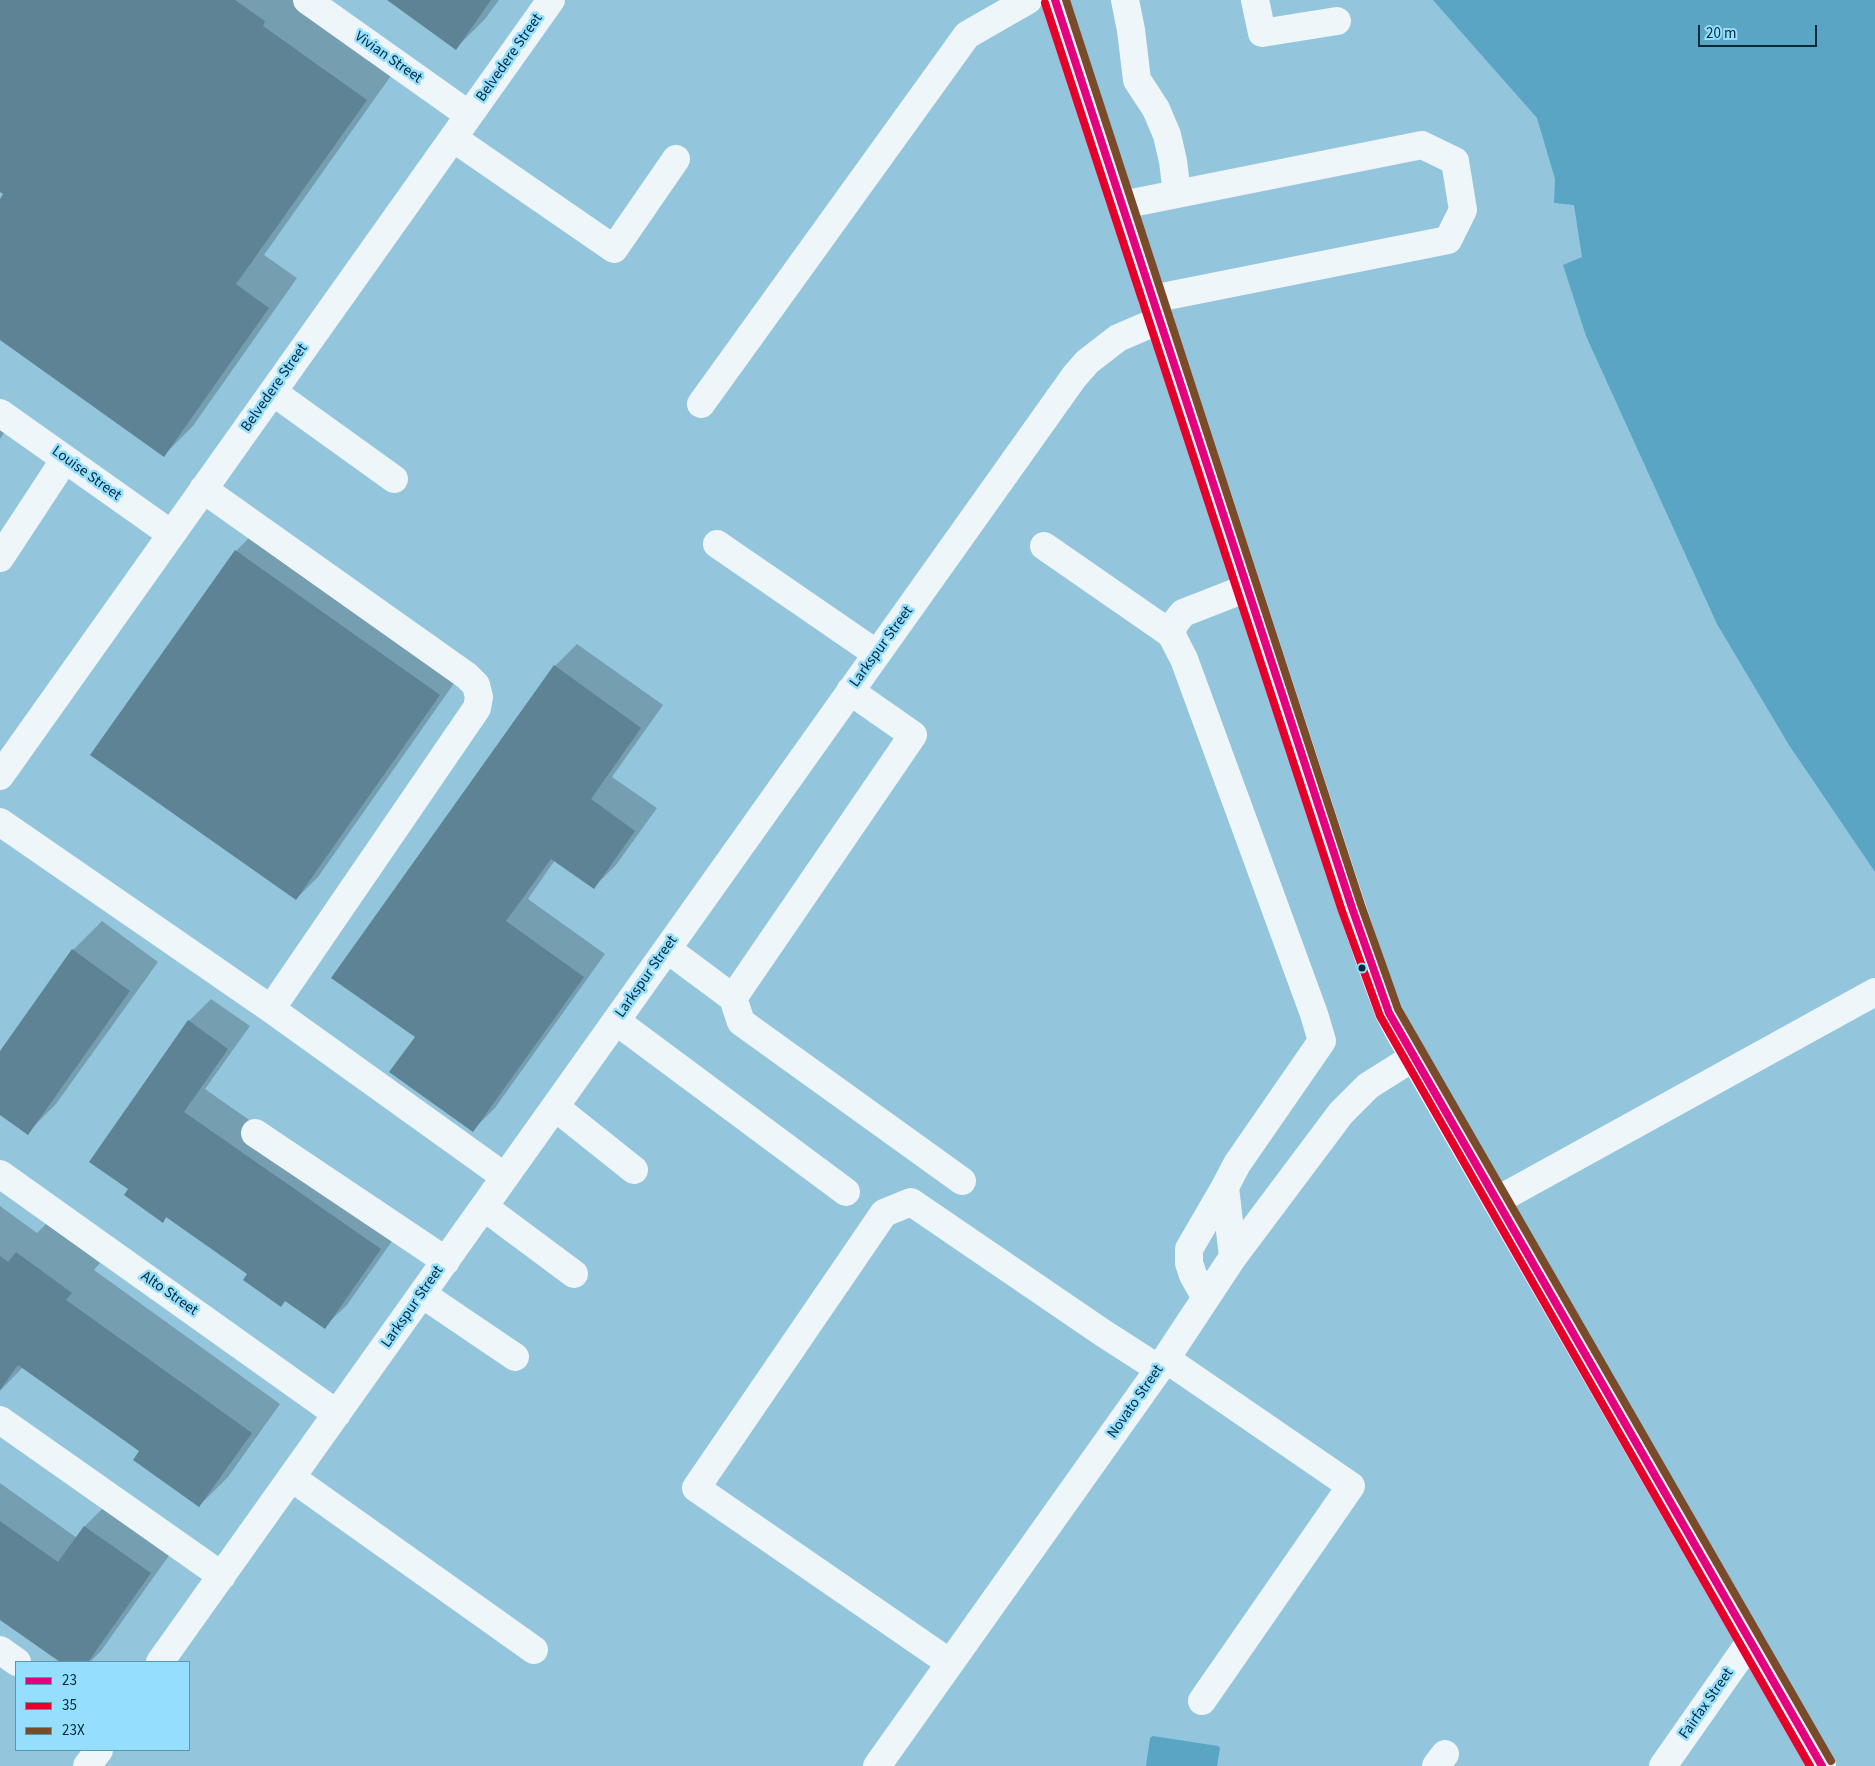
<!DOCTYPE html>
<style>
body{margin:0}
#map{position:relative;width:1875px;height:1766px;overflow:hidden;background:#93c6dd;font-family:"Source Sans 3",sans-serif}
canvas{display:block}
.legend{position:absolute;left:15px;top:1661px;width:175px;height:90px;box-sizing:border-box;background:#95defe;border:1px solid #5996af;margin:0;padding:6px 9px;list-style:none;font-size:15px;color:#002939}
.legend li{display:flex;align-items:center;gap:10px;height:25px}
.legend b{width:25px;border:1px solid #5996af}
.scale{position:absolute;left:1698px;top:25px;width:119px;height:22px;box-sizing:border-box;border:2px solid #002939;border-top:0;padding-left:6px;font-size:15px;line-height:18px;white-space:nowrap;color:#002939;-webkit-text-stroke:4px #95defe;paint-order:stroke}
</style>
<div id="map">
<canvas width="1875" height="1766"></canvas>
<ul class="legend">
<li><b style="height:6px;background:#e5007d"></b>23</li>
<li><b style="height:6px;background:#e4002b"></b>35</li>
<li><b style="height:6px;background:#7a4b2a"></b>23X</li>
</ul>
<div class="scale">20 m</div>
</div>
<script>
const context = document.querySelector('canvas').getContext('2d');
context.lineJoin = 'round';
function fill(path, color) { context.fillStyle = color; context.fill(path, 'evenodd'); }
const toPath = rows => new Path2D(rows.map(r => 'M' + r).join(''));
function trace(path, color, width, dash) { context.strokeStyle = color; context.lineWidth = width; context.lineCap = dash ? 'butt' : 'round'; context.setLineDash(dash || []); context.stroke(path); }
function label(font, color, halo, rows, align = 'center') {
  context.font = font + ' "Source Sans 3",sans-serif'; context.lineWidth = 5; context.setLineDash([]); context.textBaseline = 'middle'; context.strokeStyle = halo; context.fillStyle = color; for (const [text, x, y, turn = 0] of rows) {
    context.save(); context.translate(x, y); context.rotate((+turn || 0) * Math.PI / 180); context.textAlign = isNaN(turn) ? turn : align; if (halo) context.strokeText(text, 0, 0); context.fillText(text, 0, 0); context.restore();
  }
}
fill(toPath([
 [1433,0,1875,0,1875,872,1789,745,1717,624,1586,336,1563,265,1582,257,1574,205,1554,203,1555,179,1537,118],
 [1153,1736,1218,1746,1220,1748,1217,1766,1146,1766,1150,1738]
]), '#5aa4c4');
fill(toPath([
 [0,0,296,0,395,70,264,255,297,278,193,426,164,455,0,338,0,201,5,194,0,190],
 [389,0,499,0,485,19,456,48],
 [0,421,8,427,0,439],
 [258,529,462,672,318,877,296,899,236,551],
 [577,644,663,705,612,777,657,808,616,865,594,887,555,860,528,899,605,954,495,1108,473,1130,417,1037,555,666],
 [102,921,158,962,56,1104,27,1133,0,1113,0,1053,73,950],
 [211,999,250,1026,205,1089,402,1227,347,1305,324,1327,167,1217,163,1221,130,1189,189,1021],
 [0,1206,37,1233,46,1224,100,1263,94,1270,280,1404,228,1477,199,1506,141,1451,23,1367,0,1391],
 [0,1483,77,1538,85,1526,107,1504,173,1550,101,1651,90,1662,63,1662,0,1618]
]), '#0003');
fill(toPath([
 [0,0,235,0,265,21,263,26,367,100,236,284,269,308,164,457,0,340,0,199,3,194,0,192],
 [387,0,491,0,456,50],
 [235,550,440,695,296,900,90,755],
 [554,665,641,728,591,799,635,831,594,889,551,859,506,921,584,977,473,1132,389,1072,415,1037,331,978],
 [72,949,130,991,28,1135,0,1115,0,1051],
 [188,1020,228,1049,184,1112,381,1249,325,1329,285,1301,281,1307,243,1280,247,1274,166,1217,163,1223,124,1195,128,1189,89,1162],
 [16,1252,72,1293,66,1300,252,1433,199,1507,133,1460,139,1451,18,1365,0,1390,0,1256,8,1262],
 [0,1521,58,1562,84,1526,151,1573,88,1662,60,1662,0,1620]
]), '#5d8394');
trace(toPath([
 [307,0,469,115],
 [1055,0,1352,908,1372,967,1389,1013,1399,1032,1822,1766],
 [1125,0,1131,30,1137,80,1156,109,1167,135,1173,161,1177,194],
 [1255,0,1262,33,1337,21],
 [453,138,614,249,676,159],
 [1122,205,1422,145,1455,161,1463,210,1448,240,1152,299],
 [273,392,394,479],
 [701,404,967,35,1028,0],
 [0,413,171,534],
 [203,489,467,676,476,685,479,697,477,708,271,1009],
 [717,544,877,654],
 [1044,546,1171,634],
 [0,558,65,459],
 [0,776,551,0],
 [0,822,271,1009,505,1177],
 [667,949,733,998,913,735,850,691],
 [733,998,741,1022,962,1181],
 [616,1021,846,1192],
 [555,1107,634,1170],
 [255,1133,446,1261],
 [0,1174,337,1414],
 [1496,1201,1875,992],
 [484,1207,574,1274],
 [1233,1257,1225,1187,1237,1164,1322,1041,1314,1014,1184,659,1171,634,1175,623,1183,613,1247,588],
 [422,1294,515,1357],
 [1206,1298,1193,1275,1189,1263,1189,1249,1225,1187],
 [1166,1359,1351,1486,1202,1701],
 [0,1420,222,1576],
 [292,1478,534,1650],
 [0,1650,17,1662],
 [160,1662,1074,377,1087,362,1118,338,1160,320],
 [950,1663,696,1488,884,1213,911,1202,1103,1333,1159,1369],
 [87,1766,99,1750],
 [877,1766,1159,1369,1233,1257,1341,1113,1368,1086,1414,1057],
 [1436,1766,1445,1754],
 [1663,1766,1750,1642]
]), '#eff6fa', 28);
trace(toPath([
 [1055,0,1352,908,1389,1013,1822,1766]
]), '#e5007d', 8);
trace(toPath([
 [1045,3,1342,911,1380,1016,1810,1766]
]), '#e4002b', 8);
trace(toPath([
 [1066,0,1361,905,1398,1009,1831,1761]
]), '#7a4b2a', 8);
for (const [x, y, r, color] of [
 [1362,968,4.5,"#002939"]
]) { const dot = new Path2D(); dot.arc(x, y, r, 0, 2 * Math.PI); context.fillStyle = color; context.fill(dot); trace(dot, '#95defe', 2); }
label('15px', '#002939', '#95defe', [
 ["Vivian Street",388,58,35],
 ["Belvedere Street",510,58,-55],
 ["Belvedere Street",275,388,-55],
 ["Louise Street",86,474,36],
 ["Larkspur Street",882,647,-54],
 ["Larkspur Street",647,977,-55],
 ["Alto Street",169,1294,35],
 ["Larkspur Street",413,1307,-55],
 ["Novato Street",1136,1402,-55],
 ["Fairfax Street",1707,1704,-55]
]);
</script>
